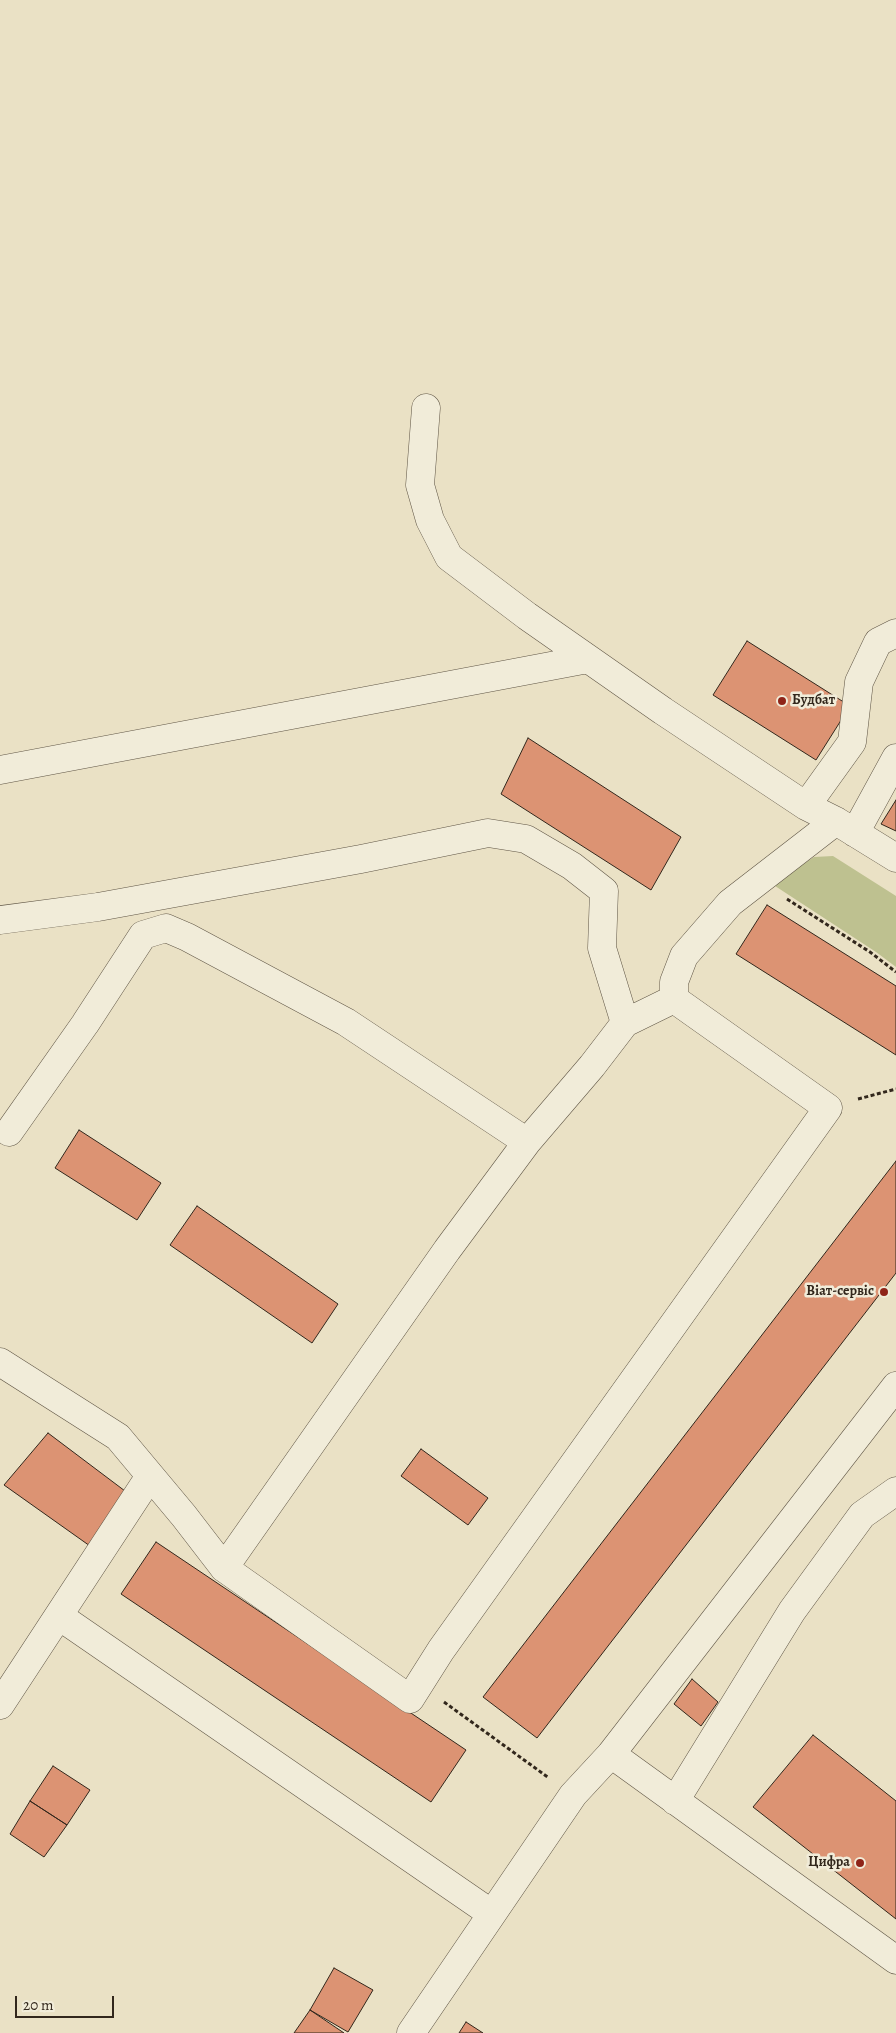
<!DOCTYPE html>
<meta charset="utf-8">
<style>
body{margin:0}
#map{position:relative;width:896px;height:2033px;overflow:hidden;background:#eae1c5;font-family:Alegreya,serif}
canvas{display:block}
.scale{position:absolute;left:15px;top:1996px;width:99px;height:22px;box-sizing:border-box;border:2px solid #32271c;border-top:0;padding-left:6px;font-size:15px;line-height:18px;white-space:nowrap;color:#32271c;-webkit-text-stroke:4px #f1ecd9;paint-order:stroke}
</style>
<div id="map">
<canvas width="896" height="2033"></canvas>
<div class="scale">20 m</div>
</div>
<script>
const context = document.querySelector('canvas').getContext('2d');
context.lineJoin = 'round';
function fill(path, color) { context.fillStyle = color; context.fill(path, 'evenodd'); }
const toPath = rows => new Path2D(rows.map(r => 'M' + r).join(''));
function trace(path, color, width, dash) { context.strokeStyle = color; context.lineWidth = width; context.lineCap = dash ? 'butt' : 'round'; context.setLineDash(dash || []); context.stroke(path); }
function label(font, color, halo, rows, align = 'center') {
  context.font = font + ' Alegreya,serif'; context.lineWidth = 5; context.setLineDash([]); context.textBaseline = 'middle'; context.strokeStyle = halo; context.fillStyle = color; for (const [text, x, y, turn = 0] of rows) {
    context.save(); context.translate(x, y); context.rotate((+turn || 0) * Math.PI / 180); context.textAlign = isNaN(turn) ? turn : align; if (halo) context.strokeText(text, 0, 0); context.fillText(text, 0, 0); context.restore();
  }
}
fill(toPath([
 [833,856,896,896,896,967,876,952,772,884,814,857]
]), '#bec190');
const building = toPath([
 [747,641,850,706,816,760,713,695,747,641],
 [528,738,681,837,651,890,501,794,528,738],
 [896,800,896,831,881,824,896,800],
 [767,905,896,986,896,1055,736,954,767,905],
 [79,1130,161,1183,137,1220,55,1168,79,1130],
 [896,1161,896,1273,537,1738,483,1697,896,1161],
 [197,1206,338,1304,312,1343,170,1245,197,1206],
 [48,1433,125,1491,90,1546,4,1485,48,1433],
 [421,1449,488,1498,468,1525,401,1476,421,1449],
 [156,1542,466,1750,431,1802,121,1594,156,1542],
 [692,1679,718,1702,701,1726,674,1704,692,1679],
 [813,1735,896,1801,896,1919,753,1807,813,1735],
 [53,1766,90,1790,67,1825,30,1801,53,1766],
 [30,1801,67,1825,44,1857,10,1834,30,1801],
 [334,1968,373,1990,348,2032,310,2010,334,1968],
 [310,2010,344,2033,294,2033,310,2010],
 [466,2022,483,2033,459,2033,466,2022]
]);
fill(building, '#dc9373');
trace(building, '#32271c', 1);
const street = toPath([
 [426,408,420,485,430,520,449,557,527,616,663,711,806,806,836,821,896,858],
 [0,770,588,659],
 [806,806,852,742,859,682,878,642,896,633],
 [855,833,896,758],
 [0,920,98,907,361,859,488,833,526,839,572,866,604,891,602,948,625,1023],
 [674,999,625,1023,592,1066,527,1142,447,1250,224,1568,410,1699,441,1650,828,1108,674,999,674,982,684,956,730,903,836,821],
 [9,1132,85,1024,143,935,166,928,187,937,346,1022,527,1142],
 [0,1362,118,1437,184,1516,224,1568],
 [896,1386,611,1754,896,1960],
 [59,1616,492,1914],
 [0,1705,150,1476],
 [675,1801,792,1611,862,1515,896,1491],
 [411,2033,573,1795,611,1754]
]);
trace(street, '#605646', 29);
trace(toPath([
 [787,899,870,952,896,972],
 [858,1099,896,1089],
 [444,1702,549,1778]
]), '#32271c', 3, [4, 2.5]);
trace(street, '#f1ecd9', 28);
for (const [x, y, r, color] of [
 [782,701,5,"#8f2418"],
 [884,1292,5,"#8f2418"],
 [860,1863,5,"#8f2418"]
]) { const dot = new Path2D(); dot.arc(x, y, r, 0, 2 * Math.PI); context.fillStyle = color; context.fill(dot); trace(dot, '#f1ecd9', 2); }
label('bold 14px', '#32271c', '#f1ecd9', [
 ["Будбат",792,701,"left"],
 ["Віат-сервіс",874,1292],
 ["Цифра",850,1863]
], 'right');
</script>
